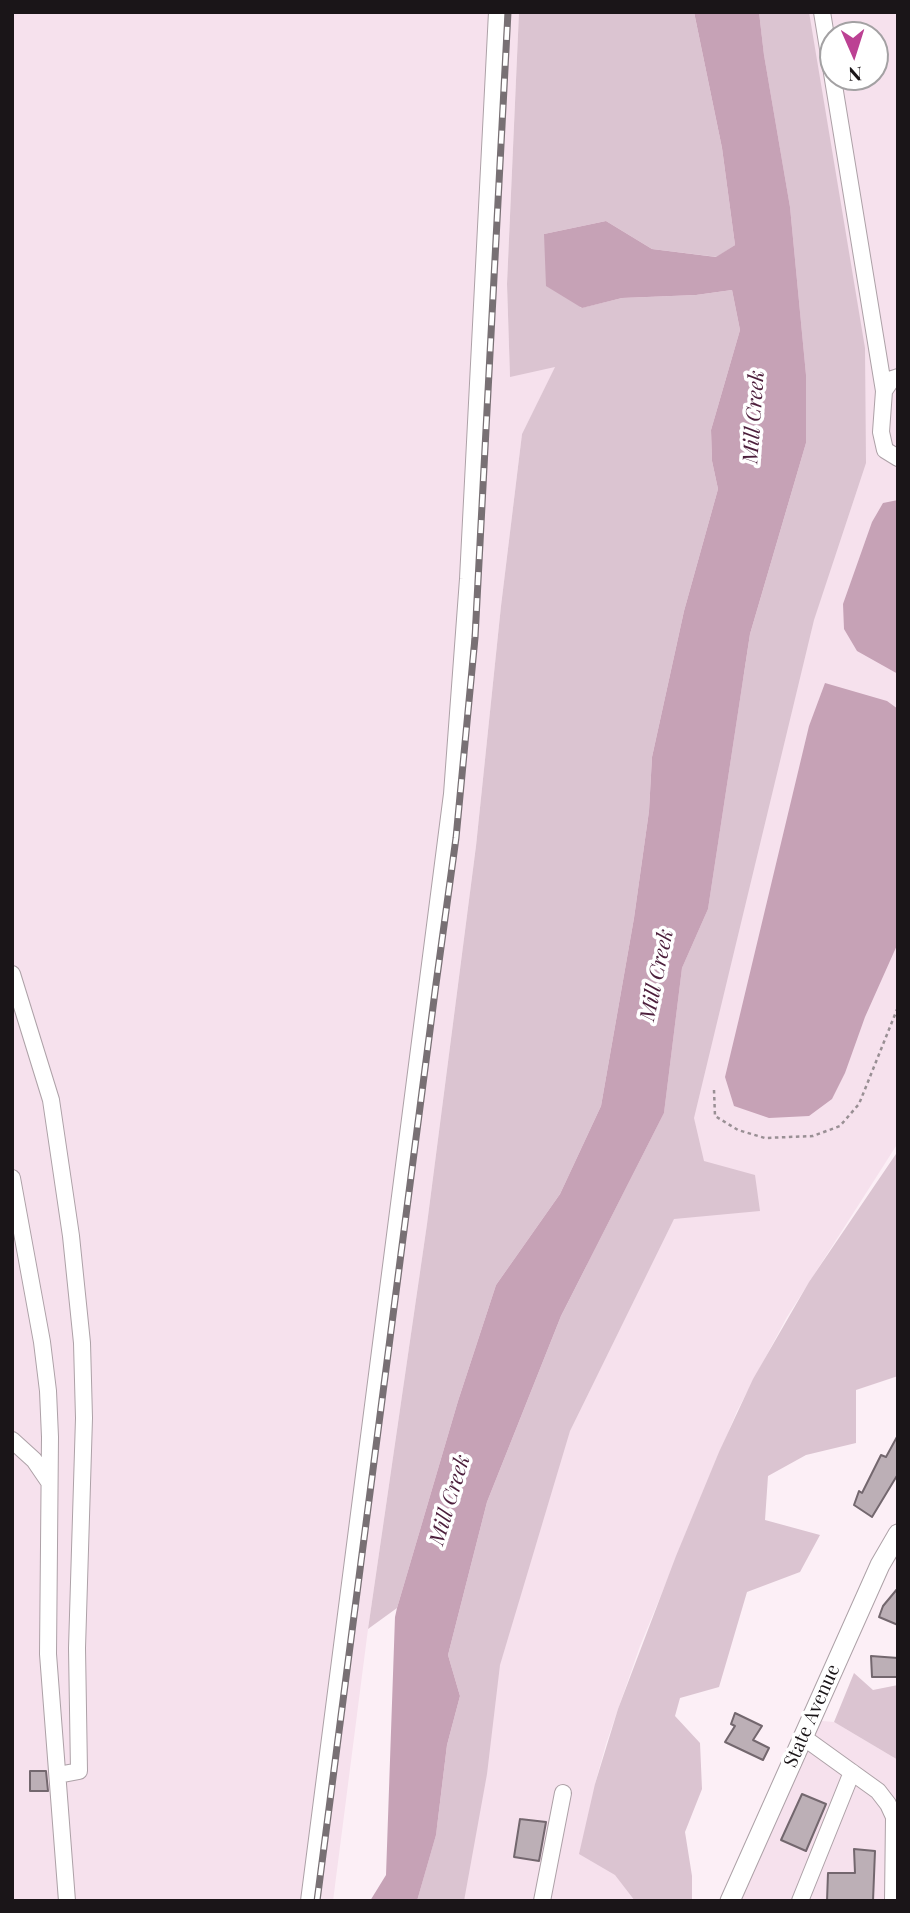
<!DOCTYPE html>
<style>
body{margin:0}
#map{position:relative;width:910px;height:1913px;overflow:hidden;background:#fceff6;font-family:"Playfair Display",serif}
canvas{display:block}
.frame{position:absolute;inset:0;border:14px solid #1a1518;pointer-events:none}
.north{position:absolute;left:819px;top:21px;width:70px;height:70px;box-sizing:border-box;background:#fff;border:2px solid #a3a1a3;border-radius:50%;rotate:177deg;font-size:19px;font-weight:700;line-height:28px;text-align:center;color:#1a1518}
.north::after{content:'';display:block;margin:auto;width:24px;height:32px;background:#bc4193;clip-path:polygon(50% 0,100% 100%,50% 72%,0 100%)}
</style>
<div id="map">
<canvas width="910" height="1913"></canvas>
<div class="frame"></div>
<div class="north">N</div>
</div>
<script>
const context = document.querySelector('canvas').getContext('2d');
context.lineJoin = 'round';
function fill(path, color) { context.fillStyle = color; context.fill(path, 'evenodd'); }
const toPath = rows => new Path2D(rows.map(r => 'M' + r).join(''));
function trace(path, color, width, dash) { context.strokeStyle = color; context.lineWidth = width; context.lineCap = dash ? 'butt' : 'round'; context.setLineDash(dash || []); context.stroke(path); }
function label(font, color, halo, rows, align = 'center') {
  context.font = font + ' "Playfair Display",serif'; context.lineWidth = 7; context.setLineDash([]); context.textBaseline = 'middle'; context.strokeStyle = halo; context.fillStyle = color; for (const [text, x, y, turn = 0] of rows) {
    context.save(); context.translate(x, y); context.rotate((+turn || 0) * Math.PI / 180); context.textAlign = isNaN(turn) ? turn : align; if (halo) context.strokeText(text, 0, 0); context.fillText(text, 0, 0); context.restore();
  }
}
fill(toPath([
 [12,12,519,12,507,284,510,376,556,366,522,434,501,606,476,846,427,1224,368,1629,333,1901,12,1901],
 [759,12,898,12,898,1143,787,1317,737,1411,640,1646,606,1744,595,1784,669,1901,417,1901,806,443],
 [833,35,875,35,875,77,833,77],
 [811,1720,834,1722,898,1760,898,1901,730,1901]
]), '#f6e1ed');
fill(toPath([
 [519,12,694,12,722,148,735,245,717,257,652,249,606,221,544,234,581,308,622,298,696,295,732,290,740,330,711,430,712,461,718,489,684,611,652,757,649,811,634,918,601,1106,560,1194,496,1285,458,1401,397,1608,368,1629,427,1224,476,846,501,606,522,434,555,367,510,377,507,284],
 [759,12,809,12,865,348,866,463,814,620,694,1118,704,1161,755,1175,760,1211,674,1219,570,1431,500,1665,487,1774,464,1901,417,1901,436,1835,447,1745,460,1696,448,1655,487,1502,561,1316,664,1113,682,968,708,909,750,634,806,443,806,375,790,207,764,55],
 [898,1151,898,1376,856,1390,856,1443,806,1455,768,1476,765,1520,820,1535,800,1572,747,1592,719,1687,680,1698,675,1716,700,1743,702,1789,685,1832,692,1876,692,1901,635,1901,615,1875,579,1854,595,1784,618,1709,676,1556,719,1452,753,1379,809,1282],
 [854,1673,873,1690,898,1685,898,1760,834,1722]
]), '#dbc4d1');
fill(toPath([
 [694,12,759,12,764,55,790,207,806,375,806,443,750,634,708,909,682,968,664,1113,561,1316,487,1502,448,1655,460,1696,447,1745,436,1835,417,1901,370,1901,386,1875,395,1617,397,1608,458,1401,496,1285,560,1194,601,1106,634,918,649,811,652,757,684,611,718,489,712,461,711,430,740,330,732,290,696,295,622,298,582,308,546,286,544,234,606,221,652,249,716,257,735,245,722,148],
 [898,500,898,674,857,651,844,629,843,604,872,522,883,503],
 [825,683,887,701,898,709,898,943,865,1017,845,1073,832,1099,809,1116,769,1118,734,1106,725,1077,809,726]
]), '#c6a2b6');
const building = toPath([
 [898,1435,898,1474,872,1517,854,1505,859,1491,862,1493,881,1455,886,1457,898,1435],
 [898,1588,898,1625,879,1617,883,1606,898,1588],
 [871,1656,898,1658,898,1677,872,1677,871,1656],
 [735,1713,762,1726,753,1740,769,1748,763,1760,725,1742,735,1726,731,1724,735,1713],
 [30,1771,46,1771,48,1791,30,1791,30,1771],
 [802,1794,826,1804,806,1851,781,1840,802,1794],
 [520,1819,546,1822,539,1861,514,1857,520,1819],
 [854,1849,875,1851,873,1901,827,1901,828,1873,855,1873,854,1849]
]);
fill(building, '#bcafb6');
trace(building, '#73676e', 2);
const minor = toPath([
 [822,12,884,391],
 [898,377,892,379,884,391,881,432,885,450,898,458],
 [12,974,51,1100,71,1236,82,1343,84,1418,77,1648,79,1771,58,1775],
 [12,1178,42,1342,48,1391,50,1437,48,1654,67,1901],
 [12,1440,34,1460,49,1482],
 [803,1737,878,1791,888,1804,894,1817,893,1901],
 [309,1901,452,794,468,579,497,12],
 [542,1901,563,1793],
 [800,1901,852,1772]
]);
const major = toPath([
 [730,1901,880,1565,898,1534]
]);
trace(minor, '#ada1a7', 18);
trace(major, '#ada1a7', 21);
trace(toPath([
 [714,1090,715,1116,738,1130,765,1138,813,1136,840,1126,859,1104,898,1007]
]), '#998f94', 2.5, [3.5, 3.5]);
trace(minor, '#fff', 16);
trace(major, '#fff', 19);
const rail = toPath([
 [317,1901,436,984,456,838,475,638,508,12]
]);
trace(rail, '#787074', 7);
trace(rail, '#fff', 4.5, [13]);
label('19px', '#1a1518', '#fff', [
 ["State Avenue",812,1716,-66]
]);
label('italic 21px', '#4c1e3b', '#fff', [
 ["Mill Creek",754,417,-86],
 ["Mill Creek",657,975,-78],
 ["Mill Creek",450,1500,-73]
]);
</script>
